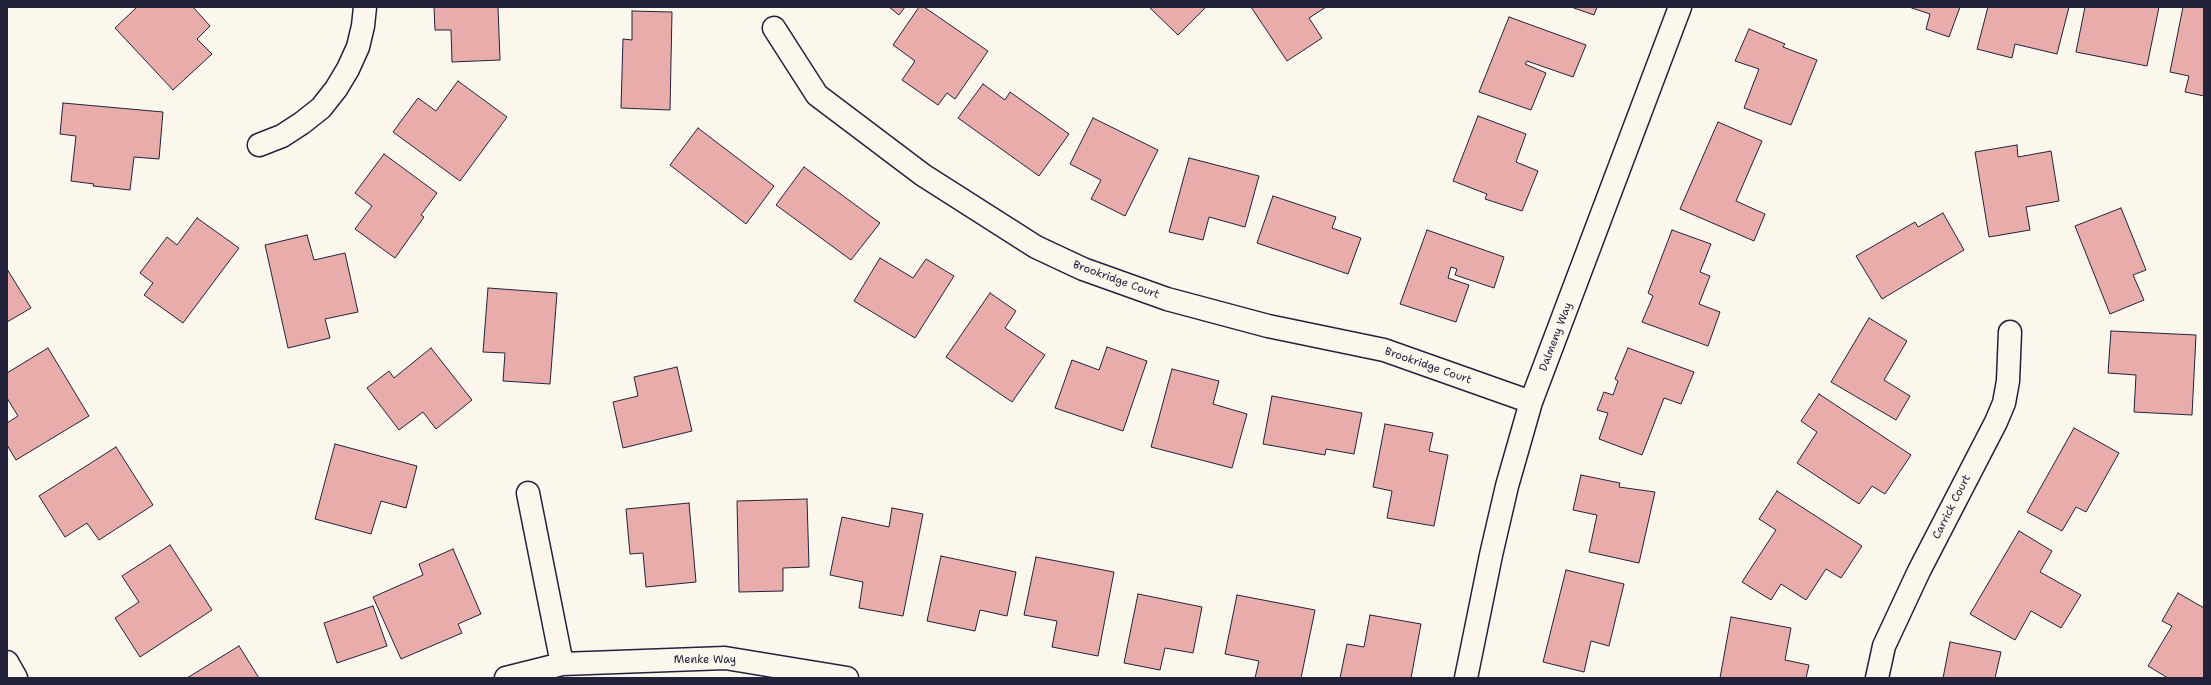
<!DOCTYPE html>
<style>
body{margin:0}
#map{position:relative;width:2211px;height:685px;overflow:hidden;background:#fbf7ec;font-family:"Shantell Sans",sans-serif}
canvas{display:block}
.frame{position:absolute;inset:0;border:8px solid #22223b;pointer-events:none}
</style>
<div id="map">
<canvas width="2211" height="685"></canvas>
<div class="frame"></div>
</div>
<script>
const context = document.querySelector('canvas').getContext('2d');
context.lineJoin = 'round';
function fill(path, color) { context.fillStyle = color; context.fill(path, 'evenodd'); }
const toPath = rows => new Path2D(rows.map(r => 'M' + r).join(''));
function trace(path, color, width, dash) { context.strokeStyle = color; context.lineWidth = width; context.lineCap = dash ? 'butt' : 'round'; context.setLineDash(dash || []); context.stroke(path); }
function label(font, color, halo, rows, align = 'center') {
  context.font = font + ' "Shantell Sans",sans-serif'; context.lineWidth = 3; context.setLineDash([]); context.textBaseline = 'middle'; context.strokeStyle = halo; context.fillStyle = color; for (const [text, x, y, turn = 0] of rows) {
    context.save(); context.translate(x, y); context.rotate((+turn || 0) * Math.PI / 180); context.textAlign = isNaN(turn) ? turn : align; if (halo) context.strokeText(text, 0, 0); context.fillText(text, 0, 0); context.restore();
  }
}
const building = toPath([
 [137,7,193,7,210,26,197,39,212,54,173,90,115,28,137,7],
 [434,7,498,7,500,60,452,62,451,30,435,30,434,7],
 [889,7,905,7,899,15,889,7],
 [919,7,924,7,988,51,955,99,947,93,938,105,902,80,915,61,893,45,919,7],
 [1149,7,1206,7,1178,35,1149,7],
 [1251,7,1326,7,1309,18,1322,38,1287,61,1251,7],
 [1571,7,1597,7,1594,15,1571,7],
 [1909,7,1960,7,1949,37,1926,29,1930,14,1909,7],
 [1988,7,2069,7,2057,54,2015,44,2012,58,1977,49,1988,7],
 [2085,7,2159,7,2147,66,2076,52,2085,7],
 [2183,7,2204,7,2204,96,2185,92,2189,76,2170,72,2183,7],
 [632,11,672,12,670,110,621,108,623,39,632,40,632,11],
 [1509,17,1586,45,1573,77,1527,61,1525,64,1546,73,1531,110,1479,92,1509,17],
 [1749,29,1785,44,1783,47,1817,60,1791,125,1744,108,1759,69,1735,61,1749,29],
 [458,81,507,117,460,181,393,132,418,98,436,111,458,81],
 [983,84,1005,100,1010,92,1069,134,1039,176,958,118,983,84],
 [63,103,163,112,159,159,134,157,130,190,93,186,94,184,71,181,76,136,60,134,63,103],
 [1478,116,1526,134,1516,162,1538,171,1522,211,1485,199,1487,194,1453,181,1478,116],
 [1093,118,1158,150,1125,216,1091,199,1101,180,1070,164,1093,118],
 [1718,122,1762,141,1736,201,1765,214,1754,241,1680,209,1718,122],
 [698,128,774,186,746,224,670,165,698,128],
 [2017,145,2018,157,2051,151,2059,201,2026,207,2030,230,1989,237,1975,152,2017,145],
 [384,154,437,193,421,215,424,217,395,258,355,229,372,206,355,193,384,154],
 [1189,158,1259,176,1245,227,1209,217,1203,240,1169,232,1189,158],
 [804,167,880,223,851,260,776,205,804,167],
 [1273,196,1336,217,1332,228,1361,238,1348,274,1257,243,1273,196],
 [2121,208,2146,270,2133,275,2144,300,2110,314,2075,226,2121,208],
 [1943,213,1964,250,1882,299,1856,256,1915,222,1918,227,1943,213],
 [197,218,239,248,183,323,144,295,153,283,140,273,167,237,177,245,197,218],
 [1427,230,1504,257,1494,288,1455,275,1457,269,1451,267,1448,278,1469,285,1456,322,1400,304,1427,230],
 [1672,230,1711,244,1700,272,1710,276,1699,304,1720,312,1708,346,1642,322,1653,296,1648,293,1672,230],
 [307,235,314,260,345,253,358,312,325,319,330,338,288,348,265,245,307,235],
 [880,258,913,278,926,259,954,276,915,338,854,301,880,258],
 [7,269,31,308,7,322,7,269],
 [488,288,557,293,550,384,503,381,505,353,483,352,488,288],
 [990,293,1016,311,1005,328,1045,355,1012,402,946,357,990,293],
 [1869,318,1907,341,1884,380,1910,396,1896,420,1831,382,1869,318],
 [2111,331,2196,335,2192,415,2134,412,2136,375,2108,373,2111,331],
 [1107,347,1147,361,1123,431,1055,408,1072,360,1099,370,1107,347],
 [48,348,89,416,16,460,7,445,7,423,18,416,7,398,7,373,48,348],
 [431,348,472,400,436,429,423,412,399,430,367,388,389,371,394,378,431,348],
 [1628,348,1694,372,1681,404,1664,398,1642,455,1599,439,1608,413,1597,410,1604,392,1613,395,1618,381,1615,379,1628,348],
 [677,367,692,431,623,448,613,402,638,396,634,377,677,367],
 [1172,369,1219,381,1213,404,1247,414,1232,468,1151,447,1172,369],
 [1819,394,1911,455,1885,494,1872,486,1859,504,1797,463,1817,432,1801,421,1819,394],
 [1272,396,1362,413,1354,454,1326,449,1325,455,1263,444,1272,396],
 [1385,424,1433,433,1429,451,1448,455,1434,526,1387,518,1392,491,1373,487,1385,424],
 [2074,428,2119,453,2086,512,2076,507,2062,531,2027,512,2074,428],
 [335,444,417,466,406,508,381,501,371,534,315,519,335,444],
 [116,447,153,505,99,540,87,523,65,537,39,496,116,447],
 [1581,475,1620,483,1619,487,1655,492,1639,563,1589,552,1597,515,1573,510,1581,475],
 [1777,491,1862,546,1841,578,1826,569,1806,600,1781,584,1771,600,1742,582,1776,530,1759,519,1777,491],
 [807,499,809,567,783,568,783,591,739,592,737,501,807,499],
 [689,503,696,582,646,587,643,553,630,554,626,509,689,503],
 [892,508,923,514,903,616,859,608,863,582,830,575,842,517,889,527,892,508],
 [2019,531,2052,551,2040,572,2081,595,2061,628,2031,611,2015,640,1970,614,2019,531],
 [170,545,212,610,140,657,115,618,139,602,122,576,170,545],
 [453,549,481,614,458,624,462,633,401,659,373,597,423,575,419,564,453,549],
 [941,556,1016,572,1007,616,980,610,975,631,927,621,941,556],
 [1036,557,1114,572,1098,656,1052,647,1057,621,1024,615,1036,557],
 [1566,570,1624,584,1609,646,1591,641,1584,672,1543,662,1566,570],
 [2178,593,2204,608,2204,678,2168,678,2148,666,2172,626,2162,621,2178,593],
 [1138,594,1202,607,1193,653,1165,648,1160,670,1124,663,1138,594],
 [1237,595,1315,610,1301,678,1255,678,1259,661,1225,654,1237,595],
 [373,606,387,646,337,663,324,623,373,606],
 [1370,615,1421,624,1411,678,1340,678,1347,644,1364,647,1370,615],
 [1731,617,1791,628,1785,660,1809,665,1806,678,1720,678,1731,617],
 [1950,642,2001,652,1995,678,1943,678,1950,642],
 [239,646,259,678,187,678,239,646]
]);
fill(building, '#e8adab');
trace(building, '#22223b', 1);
const minor = toPath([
 [774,28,817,95,923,175,1036,247,1083,269,1167,299,1268,326,1384,350,1531,402],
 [259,145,282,136,302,123,321,108,336,89,348,69,358,47,363,26,365,7],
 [528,493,562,664],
 [506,678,562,664,725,658,847,678],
 [1466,678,1491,555,1507,486,1531,402,1680,7],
 [1877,678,1884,646,1919,571,1996,422,2004,403,2008,381,2010,332]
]);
const major = toPath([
 [7,662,16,678]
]);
trace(minor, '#22223b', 25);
trace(major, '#22223b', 25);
trace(minor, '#fbf7ec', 22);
trace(major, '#fbf7ec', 22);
label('11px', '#22223b', '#fbf7ec', [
 ["Brookridge Court",1116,280,20],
 ["Dalmeny Way",1556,337,-69],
 ["Brookridge Court",1428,366,19],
 ["Carrick Court",1952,507,-63],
 ["Menke Way",705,660]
]);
</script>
